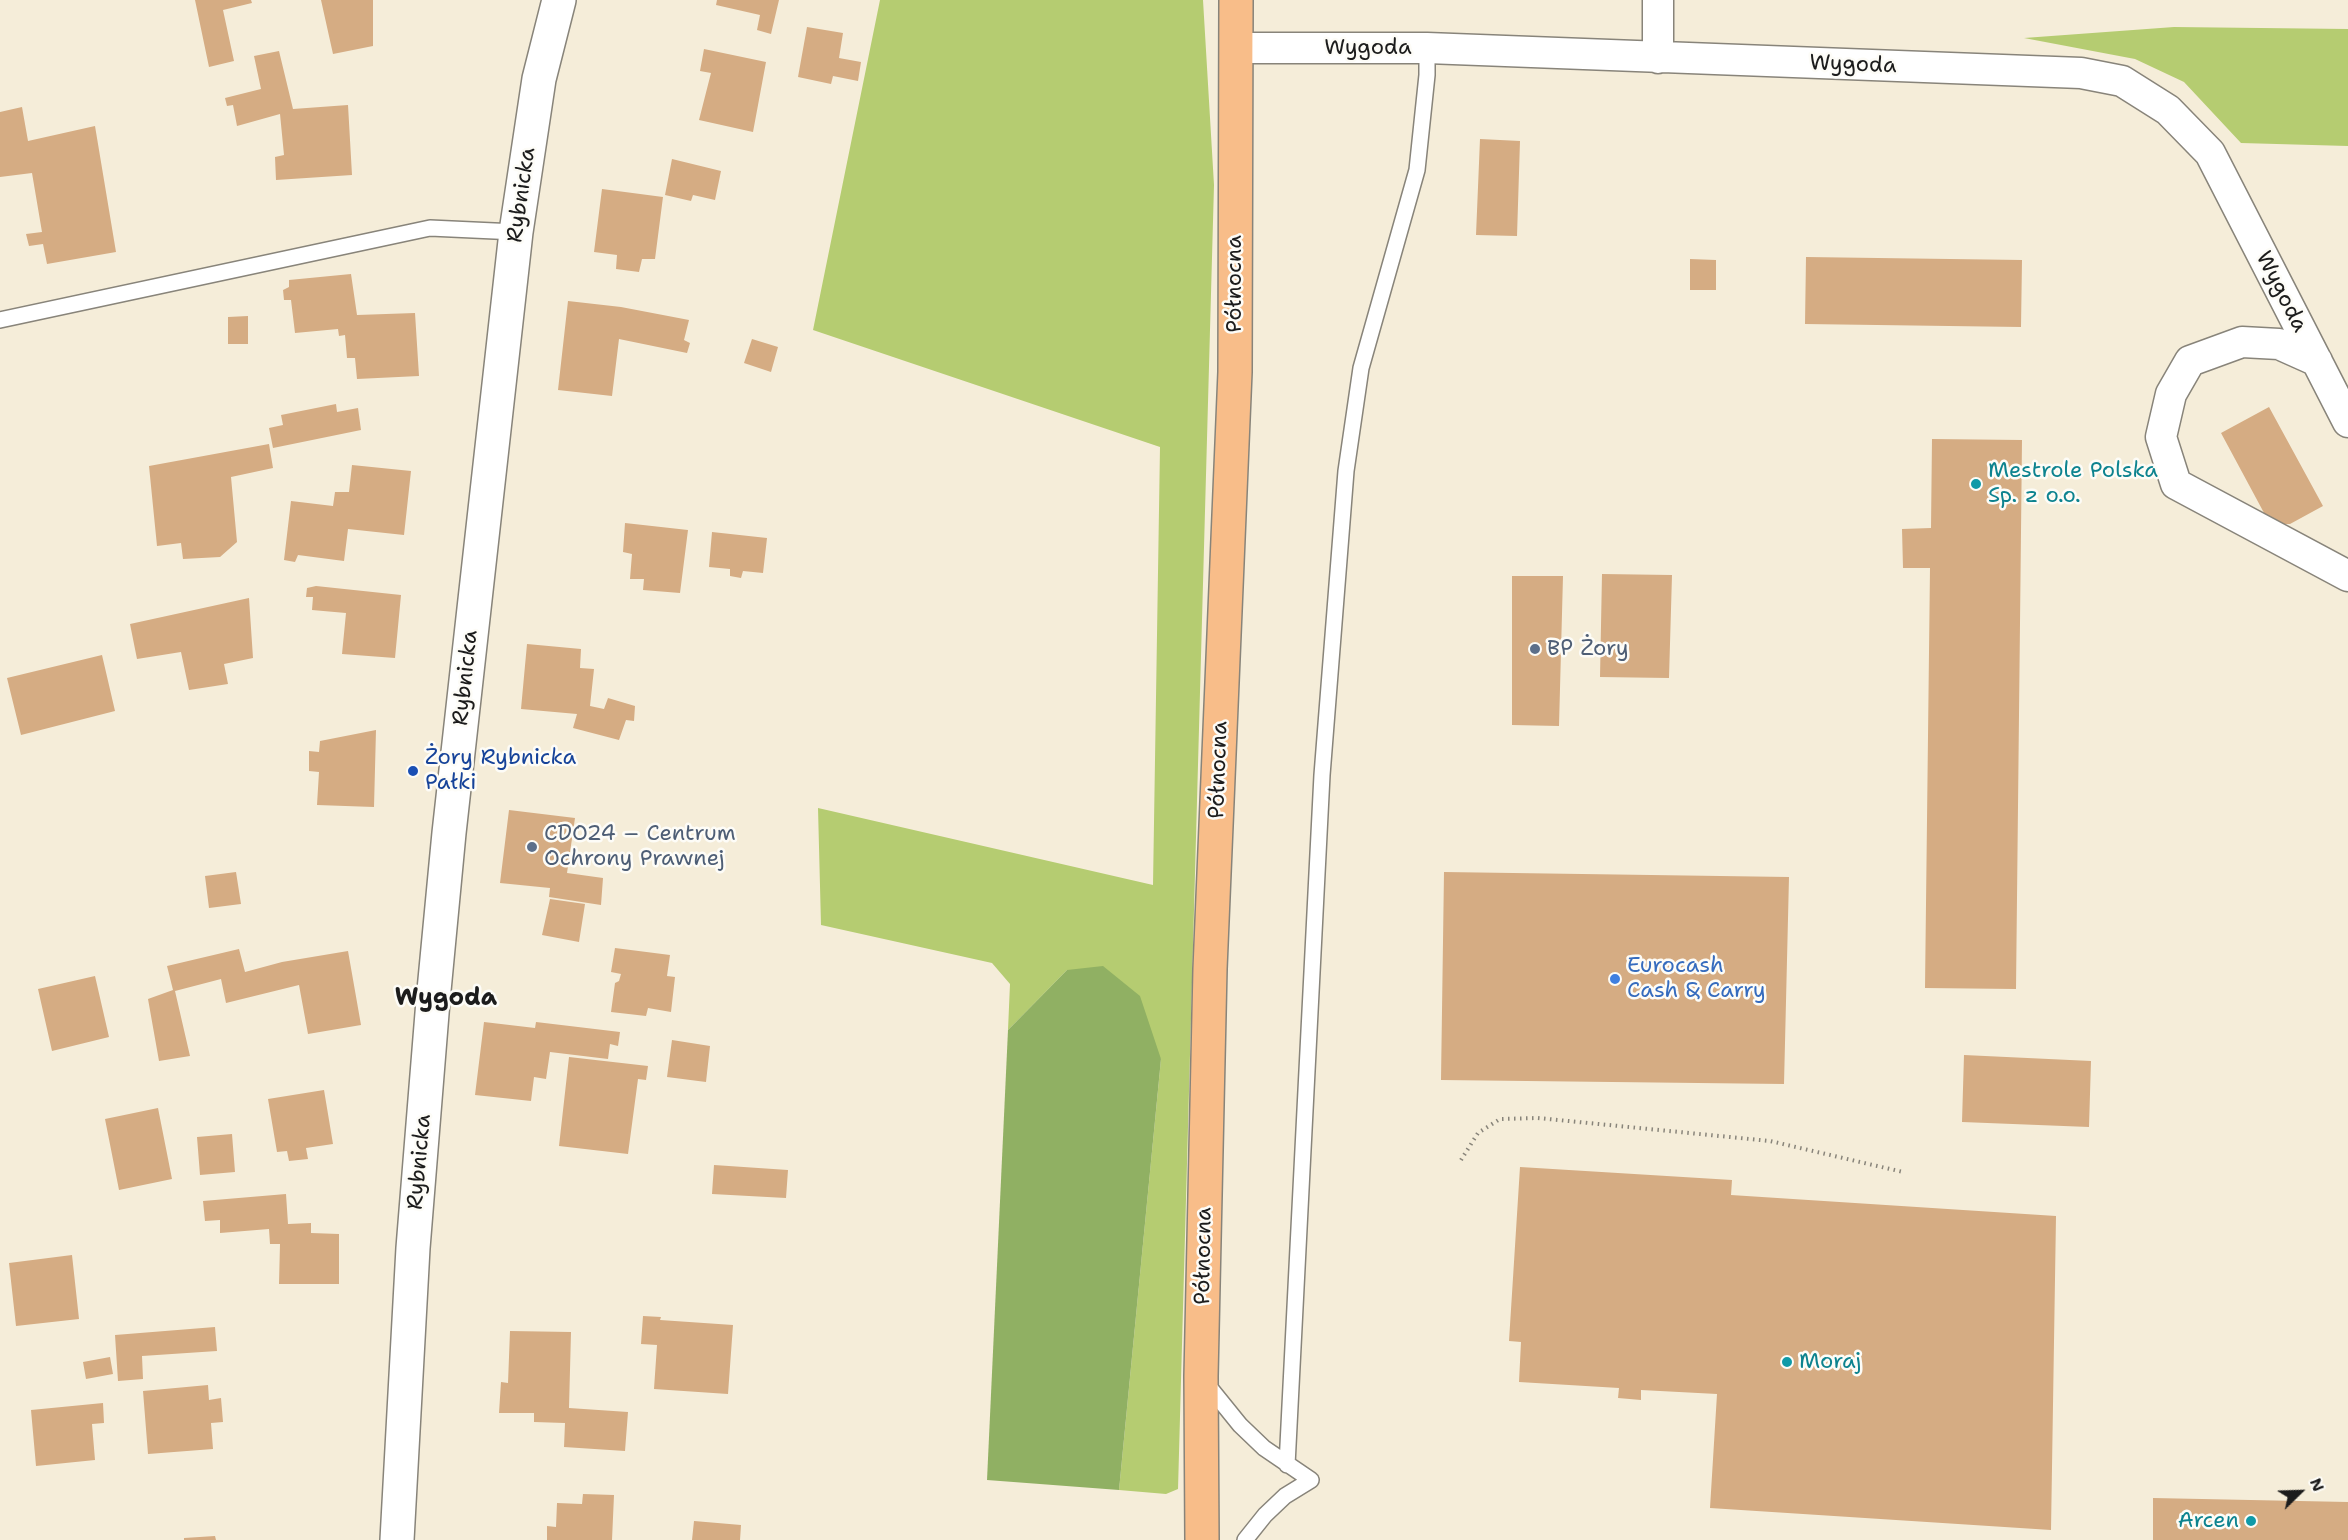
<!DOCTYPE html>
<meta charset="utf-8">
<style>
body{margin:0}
#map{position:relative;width:2348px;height:1540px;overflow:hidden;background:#f5edd9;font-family:"Shantell Sans",sans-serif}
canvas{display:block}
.north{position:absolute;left:2270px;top:1462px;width:60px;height:60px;-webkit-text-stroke:4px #fdfcf7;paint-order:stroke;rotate:67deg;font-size:16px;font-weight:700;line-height:24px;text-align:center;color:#1c1c1c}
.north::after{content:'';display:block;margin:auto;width:21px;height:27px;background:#1c1c1c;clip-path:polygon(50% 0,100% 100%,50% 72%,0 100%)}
</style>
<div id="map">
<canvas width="2348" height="1540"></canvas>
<div class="north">N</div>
</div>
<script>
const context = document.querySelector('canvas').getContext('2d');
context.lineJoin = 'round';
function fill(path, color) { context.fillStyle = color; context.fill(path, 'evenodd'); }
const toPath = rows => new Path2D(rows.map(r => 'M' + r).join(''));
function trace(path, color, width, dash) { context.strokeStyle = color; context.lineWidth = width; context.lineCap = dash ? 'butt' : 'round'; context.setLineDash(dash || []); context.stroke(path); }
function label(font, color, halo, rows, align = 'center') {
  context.font = font + ' "Shantell Sans",sans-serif'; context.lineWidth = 5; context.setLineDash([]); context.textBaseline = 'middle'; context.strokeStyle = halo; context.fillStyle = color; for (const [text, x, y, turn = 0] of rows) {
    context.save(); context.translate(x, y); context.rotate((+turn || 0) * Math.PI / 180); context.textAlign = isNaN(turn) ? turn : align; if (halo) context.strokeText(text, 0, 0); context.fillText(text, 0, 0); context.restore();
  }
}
fill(toPath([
 [880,0,1203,0,1214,185,1178,1489,1166,1494,1119,1490,1161,1059,1067,970,1008,1030,1010,984,992,963,821,925,818,808,1153,885,1160,447,813,330],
 [2174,27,2348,29,2348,146,2241,143,2184,82,2135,59,2024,38]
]), '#b5cc71');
fill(toPath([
 [1103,966,1140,996,1161,1059,1119,1490,987,1480,1008,1030,1067,970]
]), '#90b063');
fill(toPath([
 [195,0,251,0,252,3,223,10,234,61,209,67],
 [321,0,373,0,373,46,333,54],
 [717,0,779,0,771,34,757,30,760,15,716,5],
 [807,27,843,33,839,58,861,62,858,81,833,76,831,84,798,77],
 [704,49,766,62,753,132,699,120,711,73,700,71],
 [279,51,293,109,348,105,352,175,276,180,275,157,284,155,280,114,237,126,233,105,227,106,225,98,261,89,254,56],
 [22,107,28,141,95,126,116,252,47,264,43,244,29,246,26,234,42,232,32,173,0,177,0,112],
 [1480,139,1520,141,1517,236,1476,235],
 [672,159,721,171,715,200,693,195,691,201,665,195],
 [602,189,663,197,655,259,642,259,639,272,616,269,617,255,594,252],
 [1806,257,2022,260,2021,327,1805,324],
 [1690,259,1716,260,1716,290,1690,290],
 [351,274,357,315,415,313,419,376,357,379,355,358,347,358,345,335,339,336,338,329,295,333,291,300,284,300,283,290,289,287,289,280],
 [568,301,621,307,689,320,684,340,690,343,687,353,619,339,612,396,558,390],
 [248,316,248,344,228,344,228,317],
 [752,339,778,347,771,372,744,363],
 [336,404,337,412,358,408,361,430,273,448,269,428,283,425,281,415],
 [2269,407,2323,506,2290,524,2270,524,2221,433],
 [1932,439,2022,440,2016,989,1925,988,1930,568,1903,568,1902,529,1931,528],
 [269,444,273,468,231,477,237,542,220,557,183,559,181,543,157,546,149,466],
 [352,465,411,471,404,535,348,529,344,561,298,555,295,562,284,560,291,501,333,506,335,492,349,492],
 [625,523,688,530,680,593,643,590,644,579,630,579,632,554,623,552],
 [712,532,767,538,763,573,743,571,741,578,730,576,730,569,709,567],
 [1602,574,1672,575,1669,678,1600,677],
 [1512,576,1563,576,1559,726,1512,725],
 [316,586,401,595,395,658,342,654,346,613,312,610,313,597,306,597,307,588],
 [249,598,253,658,224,664,228,684,189,690,181,652,137,659,130,624],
 [527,644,581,649,580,668,594,669,590,706,604,709,608,698,635,706,634,721,626,720,619,740,573,728,577,714,521,709],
 [102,655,115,711,21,735,7,678],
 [376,730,374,807,317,805,319,772,309,771,309,751,319,752,320,741],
 [509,810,575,818,567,873,603,878,601,905,549,897,550,888,500,883],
 [236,872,241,904,209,908,205,876],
 [1444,872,1789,877,1784,1084,1441,1080],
 [550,899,585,904,579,942,542,935],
 [615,948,670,955,667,976,675,977,671,1012,648,1008,646,1016,611,1012,615,983,619,981,621,974,611,972],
 [239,949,245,972,282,962,348,951,361,1025,308,1034,299,985,226,1003,221,979,175,991,190,1056,159,1061,148,999,173,990,167,966],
 [95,976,109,1037,52,1051,38,989],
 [484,1022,535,1028,536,1022,620,1032,618,1046,610,1044,608,1059,550,1052,546,1079,534,1077,531,1101,475,1095],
 [672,1040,710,1046,706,1082,667,1077],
 [1964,1055,2091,1061,2089,1127,1962,1122],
 [569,1057,648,1066,646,1080,638,1079,628,1154,559,1146],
 [324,1090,333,1144,306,1148,308,1159,289,1161,287,1151,277,1152,268,1099],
 [158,1108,172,1179,119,1190,105,1119],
 [232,1134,235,1172,200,1175,197,1137],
 [714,1165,788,1170,786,1198,712,1194],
 [1520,1167,1732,1180,1731,1195,2056,1216,2051,1530,1710,1508,1717,1394,1641,1390,1641,1400,1618,1398,1619,1388,1519,1382,1521,1342,1509,1341],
 [286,1194,288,1224,311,1223,311,1233,339,1234,339,1284,279,1284,280,1244,270,1244,269,1229,220,1233,220,1220,205,1221,203,1201],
 [72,1255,79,1319,16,1326,9,1263],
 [643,1316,661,1317,660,1320,733,1325,728,1394,654,1389,657,1345,641,1344],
 [215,1327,217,1351,142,1356,143,1379,118,1381,115,1335],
 [510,1331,571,1332,569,1408,628,1412,625,1451,564,1447,565,1423,534,1422,534,1413,499,1413,501,1382,508,1383],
 [110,1357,113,1374,86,1379,83,1362],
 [208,1385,209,1400,221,1398,223,1422,211,1423,213,1449,148,1454,143,1391],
 [103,1403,104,1423,92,1424,95,1460,36,1466,31,1410],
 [583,1494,614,1495,612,1540,547,1540,547,1526,556,1527,557,1503,582,1504],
 [2153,1498,2348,1502,2348,1540,2153,1540],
 [694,1521,741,1525,740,1540,692,1540],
 [215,1536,216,1540,184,1540,184,1538]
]), '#d5ac83');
const service = toPath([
 [0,320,430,228,516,232],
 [1206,1383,1240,1425,1264,1448,1311,1480,1285,1496,1265,1515,1245,1540],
 [1287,1465,1322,775,1346,471,1361,368,1417,170,1427,75,1427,48]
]);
const minor = toPath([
 [1236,48,1427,48,2081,73,2122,81,2168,110,2210,153,2348,422],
 [1658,58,1658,0],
 [2317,361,2279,344,2242,342,2190,361,2171,394,2161,437,2176,484,2348,576]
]);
const tertiary = toPath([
 [397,1540,413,1248,433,1001,449,833,516,232,539,79,559,0]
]);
const primary = toPath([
 [1202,1540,1201,1376,1210,969,1235,372,1236,0]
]);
trace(service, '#88847a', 18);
trace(minor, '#88847a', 33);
trace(tertiary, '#88847a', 36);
trace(primary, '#88847a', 36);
trace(toPath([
 [1461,1160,1478,1133,1500,1119,1538,1118,1770,1141,1903,1172]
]), '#88847a', 4, [1.5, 4.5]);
trace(service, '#fff', 15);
trace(minor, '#fff', 30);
trace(tertiary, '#fff', 33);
trace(primary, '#f8bd89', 33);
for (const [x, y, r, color] of [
 [1976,484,6,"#0f9aa8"],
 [1535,649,6,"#5c6f8a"],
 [413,771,6,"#1a4fb4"],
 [532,847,6,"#5c6f8a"],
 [1615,979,6,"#3f7fe0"],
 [1787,1362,6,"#0f9aa8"],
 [2251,1521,6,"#0f9aa8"]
]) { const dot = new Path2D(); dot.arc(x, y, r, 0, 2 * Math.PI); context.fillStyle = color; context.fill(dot); trace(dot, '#fdfcf7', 2); }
label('22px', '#1c1c1c', '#fdfcf7', [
 ["Wygoda",1368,48],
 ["Wygoda",1853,65,2],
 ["Rybnicka",522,195,-82],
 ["Północna",1235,284,-90],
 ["Wygoda",2281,292,63],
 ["Rybnicka",466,678,-84],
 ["Północna",1219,770,-88],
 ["Rybnicka",420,1162,-85],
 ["Północna",1204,1256,-89]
]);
label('22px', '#0d838f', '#fdfcf7', [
 ["Mestrole Polska",1988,471],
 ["Sp. z o.o.",1988,496],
 ["Moraj",1799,1362],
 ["Arcen",2239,1521,"right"]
], 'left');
label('22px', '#4e5e75', '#fdfcf7', [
 ["BP Żory",1547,649],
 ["CDO24 – Centrum",544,834],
 ["Ochrony Prawnej",544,859]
], 'left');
label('22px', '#164399', '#fdfcf7', [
 ["Żory Rybnicka",425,758],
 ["Pałki",425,783]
], 'left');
label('22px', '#366cbe', '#fdfcf7', [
 ["Eurocash",1627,966],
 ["Cash & Carry",1627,991]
], 'left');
label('bold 24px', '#1c1c1c', '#fdfcf7', [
 ["Wygoda",446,999]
]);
</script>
